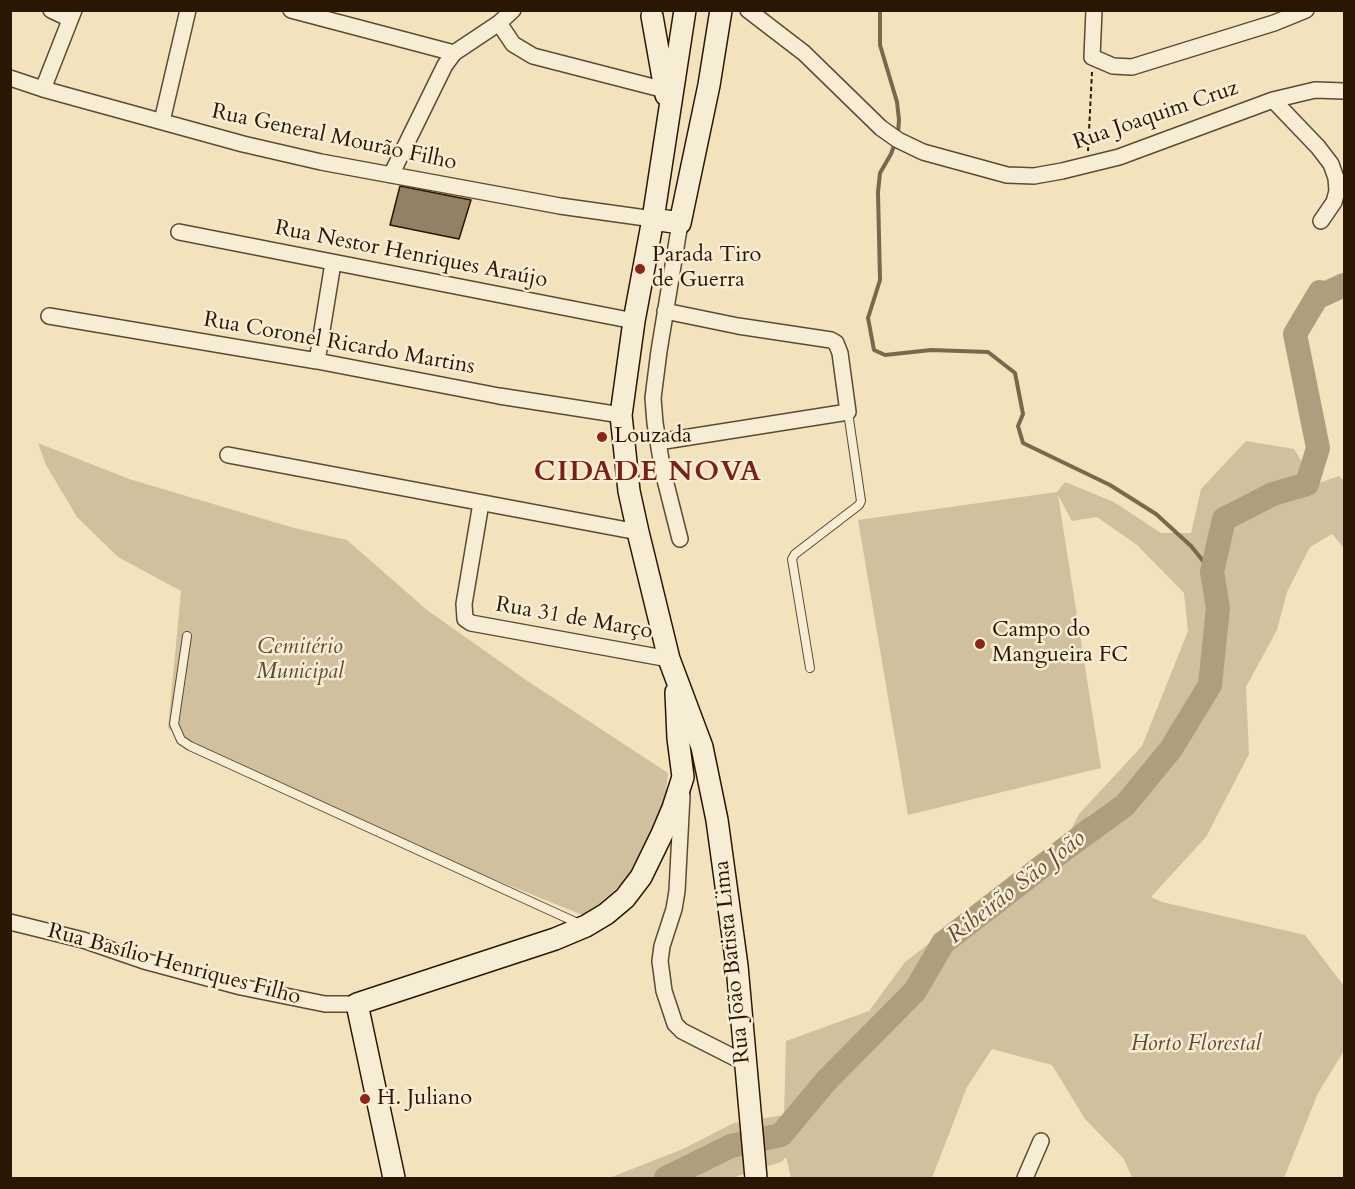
<!DOCTYPE html>
<meta charset="utf-8">
<style>
body{margin:0}
#map{position:relative;width:1355px;height:1189px;overflow:hidden;background:#f2e3bd;font-family:Cardo,serif}
canvas{display:block}
.frame{position:absolute;inset:0;border:12px solid #2a1703;pointer-events:none}
</style>
<div id="map">
<canvas width="1355" height="1189"></canvas>
<div class="frame"></div>
</div>
<script>
const context = document.querySelector('canvas').getContext('2d');
context.lineJoin = 'round';
function fill(path, color) { context.fillStyle = color; context.fill(path, 'evenodd'); }
const toPath = rows => new Path2D(rows.map(r => 'M' + r).join(''));
function trace(path, color, width, dash) { context.strokeStyle = color; context.lineWidth = width; context.lineCap = dash ? 'butt' : 'round'; context.setLineDash(dash || []); context.stroke(path); }
function label(font, color, halo, rows, align = 'center') {
  context.font = font + ' Cardo,serif'; context.lineWidth = 5; context.setLineDash([]); context.textBaseline = 'middle'; context.strokeStyle = halo; context.fillStyle = color; for (const [text, x, y, turn = 0] of rows) {
    context.save(); context.translate(x, y); context.rotate((+turn || 0) * Math.PI / 180); context.textAlign = isNaN(turn) ? turn : align; if (halo) context.strokeText(text, 0, 0); context.fillText(text, 0, 0); context.restore();
  }
}
fill(toPath([
 [1246,441,1294,449,1316,484,1339,476,1344,481,1344,548,1332,534,1310,547,1287,592,1277,630,1246,687,1249,754,1206,837,1151,897,1162,902,1305,935,1344,986,1344,1051,1318,1093,1284,1178,1132,1178,1124,1159,1085,1119,1052,1065,992,1049,967,1087,932,1178,791,1178,786,1157,781,1162,732,1178,609,1178,683,1149,734,1123,784,1115,786,1041,869,1011,905,962,1068,836,1079,814,1142,746,1188,631,1184,593,1137,545,1097,517,1072,521,1058,495,1101,768,908,815,858,520,1057,492,1065,482,1114,502,1161,533,1191,533,1201,489],
 [38,443,129,479,294,528,347,540,427,610,526,680,668,773,664,809,634,873,585,916,456,864,188,744,168,728,181,591,118,557,77,517,46,465]
]), '#d0c09d');
trace(toPath([
 [880,10,880,45,897,102,899,120,898,133],
 [895,143,891,154,880,173,878,192,880,280,868,318,874,350,885,355,931,350,988,352,1015,373,1023,414,1018,426,1023,443,1110,485,1156,514,1191,546,1212,572]
]), '#79684d', 4);
trace(toPath([
 [666,1178,731,1146,781,1135,826,1081,915,991,943,943,1092,828,1065,849,1125,805,1171,749,1210,685,1218,608,1212,572,1224,519,1273,494,1307,484,1318,448,1295,334,1320,292,1320,296,1344,285]
]), '#ae9e7e', 24);
const building = toPath([
 [400,186,471,200,459,239,390,225,400,186]
]);
fill(building, '#928164');
trace(building, '#2a1703', 1.5);
const lane = toPath([
 [187,636,174,724,181,740,190,746,582,925],
 [810,668,792,559,795,554,859,505,861,501,848,412]
]);
const street = toPath([
 [51,10,70,19],
 [291,10,454,53],
 [748,10,804,53,881,128,898,140,923,152,1007,175,1034,176,1062,171,1119,157,1273,100,1315,90,1344,91],
 [1094,10,1092,57,1113,66,1132,67,1274,23,1306,10],
 [499,23,513,44,533,56,665,90],
 [10,78,43,89,243,144,321,162,560,206,653,219],
 [43,89,74,10],
 [1273,100,1318,147,1331,164,1336,178,1337,191,1334,202,1321,221],
 [162,121,188,10],
 [391,175,445,65,454,53,499,23,513,10],
 [179,232,634,321],
 [49,316,317,361,499,396,621,415],
 [317,361,333,263],
 [658,442,848,412,840,353,836,343,831,340,738,326,665,311],
 [228,455,638,532],
 [481,503,464,604,465,619,471,623,669,659],
 [680,539,663,472,655,423,653,398,659,351,680,223],
 [682,795,677,891,674,909,662,946,660,961,664,991,675,1024,682,1031,745,1063],
 [10,922,83,940,144,961,241,987,325,1004,357,1004],
 [1025,1178,1041,1141]
]);
const secondary = toPath([
 [685,10,653,219,634,321,621,415,629,491,638,532,669,659,702,747,717,820,737,966,756,1178],
 [652,16,666,95],
 [653,219,680,223,709,85,721,10],
 [394,1178,357,1004,555,939,586,926,606,914,625,898,641,877,662,834,673,808,683,777,678,738,676,692]
]);
trace(lane, '#5c4a32', 10);
trace(street, '#5c4a32', 18);
trace(secondary, '#2a1703', 24);
trace(toPath([
 [1088,151,1092,72]
]), '#2a1703', 2, [4.5, 3]);
trace(lane, '#f7edd4', 8);
trace(street, '#f7edd4', 15);
trace(secondary, '#f7edd4', 21);
for (const [x, y, r, color] of [
 [640,269,6,"#8f2418"],
 [602,437,6,"#8f2418"],
 [980,644,6,"#8f2418"],
 [365,1099,6,"#8f2418"]
]) { const dot = new Path2D(); dot.arc(x, y, r, 0, 2 * Math.PI); context.fillStyle = color; context.fill(dot); trace(dot, '#f7edd4', 2); }
label('22px', '#2a1703', '#f7edd4', [
 ["Rua Joaquim Cruz",1156,116,-19],
 ["Rua General Mourão Filho",334,138,12],
 ["Rua Nestor Henriques Araújo",411,255,11],
 ["Rua Coronel Ricardo Martins",339,344,10],
 ["Rua 31 de Março",574,619,10],
 ["Rua João Batista Lima",733,962,-96],
 ["Rua Basílio Henriques Filho",174,965,15]
]);
label('22px', '#2a1703', '#f7edd4', [
 ["Parada Tiro",652,256],
 ["de Guerra",652,281],
 ["Louzada",614,437],
 ["Campo do",992,631],
 ["Mangueira FC",992,656],
 ["H. Juliano",377,1099]
], 'left');
label('italic 22px', '#5c4a31', '#f7edd4', [
 ["Cemitério",300,648],
 ["Municipal",300,673],
 ["Horto Florestal",1196,1045]
]);
label('italic 24px', '#5f4d34', '#f7edd4', [
 ["Ribeirão São João",1017,888,-38]
]);
context.letterSpacing = '1.5px';
label('bold 28px', '#7a1f14', '#f7edd4', [
 ["CIDADE NOVA",648,474]
]);
context.letterSpacing = '0px';
</script>
